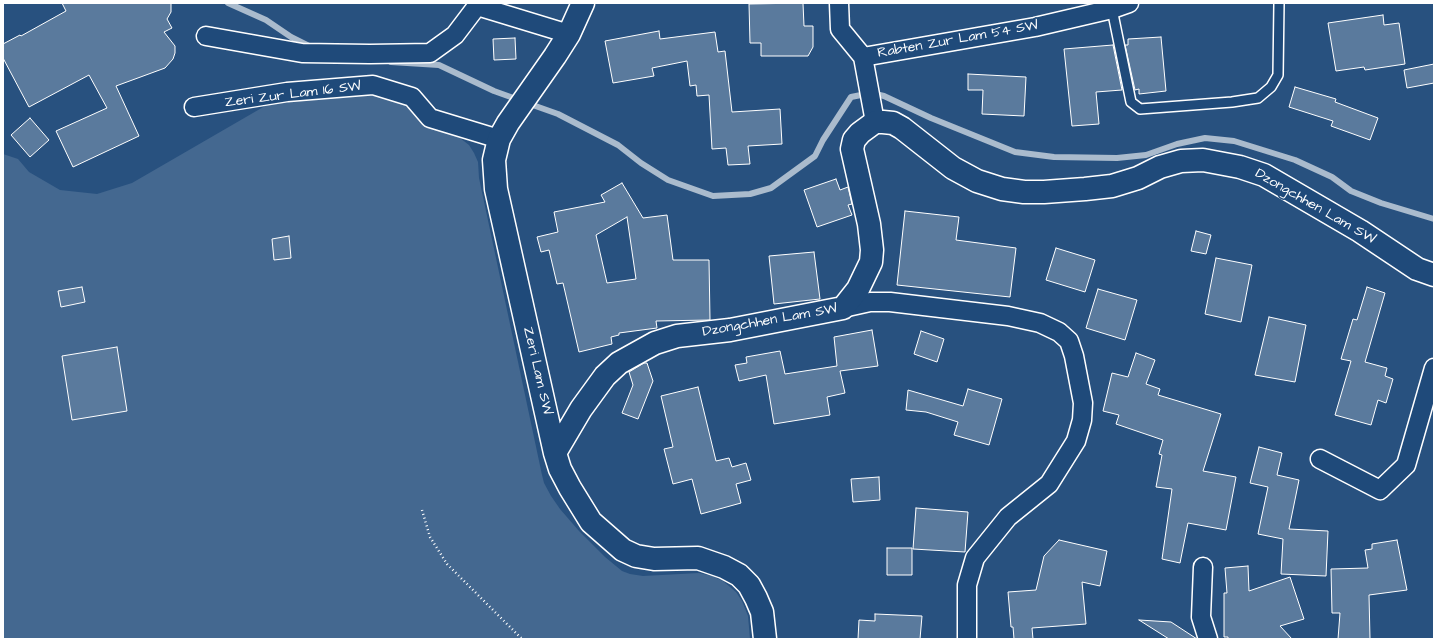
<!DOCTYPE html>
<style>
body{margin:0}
#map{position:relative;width:1437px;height:642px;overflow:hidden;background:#28517f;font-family:"Architects Daughter",sans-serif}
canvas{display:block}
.frame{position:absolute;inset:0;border:4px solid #fff;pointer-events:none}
</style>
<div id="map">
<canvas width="1437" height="642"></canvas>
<div class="frame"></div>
</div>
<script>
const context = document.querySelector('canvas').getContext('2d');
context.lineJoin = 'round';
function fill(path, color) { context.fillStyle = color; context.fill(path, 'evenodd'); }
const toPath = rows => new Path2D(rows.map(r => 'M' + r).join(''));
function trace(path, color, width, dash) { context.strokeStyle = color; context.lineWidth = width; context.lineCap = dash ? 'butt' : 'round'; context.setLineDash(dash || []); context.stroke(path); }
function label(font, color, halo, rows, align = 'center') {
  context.font = font + ' "Architects Daughter",sans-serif'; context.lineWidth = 3; context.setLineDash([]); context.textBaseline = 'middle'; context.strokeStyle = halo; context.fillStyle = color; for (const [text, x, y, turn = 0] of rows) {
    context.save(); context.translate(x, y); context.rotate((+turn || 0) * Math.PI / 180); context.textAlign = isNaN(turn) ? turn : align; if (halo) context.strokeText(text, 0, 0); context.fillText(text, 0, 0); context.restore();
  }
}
fill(toPath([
 [357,91,396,96,448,133,460,138,469,145,474,153,478,162,479,178,542,475,544,483,551,496,560,509,579,531,605,557,622,571,630,574,643,576,699,573,712,576,723,581,736,592,742,601,748,616,750,639,3,639,3,154,18,159,29,172,60,190,97,194,132,183,265,106,301,96]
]), '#446890');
trace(toPath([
 [228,3,266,20,291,37,311,47],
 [391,62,439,65,494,91,519,100],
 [527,103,558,114,618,145,641,163,668,180,713,196,750,194,771,188,815,156,823,140,851,97,871,93,884,96,931,118,1015,152,1054,157,1117,158,1146,155,1177,144,1205,138,1234,141,1295,160,1332,177,1351,191,1381,203,1434,219]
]), '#aabbcd', 6);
const building = toPath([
 [62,3,171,3,171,12,167,19,172,28,164,32,175,46,175,53,173,59,165,68,116,86,139,136,73,167,56,131,107,108,89,75,29,107,3,58,3,44,20,35,21,36,66,11,62,3],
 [803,3,804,26,813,26,813,47,808,56,761,56,761,43,750,43,749,4,803,3],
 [1383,15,1384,25,1399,23,1405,64,1365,70,1364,67,1336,71,1328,23,1383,15],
 [659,31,660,39,715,32,718,52,725,51,732,112,780,109,782,144,748,146,750,164,728,165,726,148,712,149,709,95,697,96,696,85,690,86,687,61,652,68,654,76,613,83,605,41,659,31],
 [1161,37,1166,91,1139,94,1139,89,1135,90,1125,45,1128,45,1128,39,1161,37],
 [515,38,516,59,494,60,493,39,515,38],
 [1113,45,1122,90,1096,92,1099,124,1072,126,1064,49,1113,45],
 [1434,64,1434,83,1407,88,1404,70,1434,64],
 [968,74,1026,77,1024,116,982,114,983,90,968,90,968,74],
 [1295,87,1336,99,1335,102,1378,118,1370,140,1331,126,1333,121,1289,107,1295,87],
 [30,118,49,140,30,157,11,135,30,118],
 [836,179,840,190,848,187,852,204,848,205,852,215,817,227,804,190,836,179],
 [622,183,643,218,667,215,673,260,709,260,710,320,656,321,657,328,619,333,619,335,611,337,612,344,579,352,563,283,557,284,549,250,541,252,537,237,558,232,554,212,605,202,601,195,622,183],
 [627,217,636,279,607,283,596,235,627,217],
 [905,211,959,217,956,240,1016,248,1010,297,897,285,905,211],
 [1196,231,1211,235,1206,254,1191,251,1196,231],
 [289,236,291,258,274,260,272,239,289,236],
 [1056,248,1095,260,1085,292,1046,280,1056,248],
 [814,252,820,299,774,304,769,256,814,252],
 [1216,258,1252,265,1241,322,1205,314,1216,258],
 [82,287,85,302,61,307,58,291,82,287],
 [1367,287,1385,293,1365,362,1387,368,1385,376,1393,379,1386,403,1378,400,1371,425,1335,415,1351,361,1341,359,1353,319,1357,320,1367,287],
 [1098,289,1137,300,1125,340,1086,328,1098,289],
 [1269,317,1306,325,1295,382,1255,375,1269,317],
 [872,330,878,366,840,371,845,393,827,397,830,415,774,424,766,375,739,381,735,365,747,363,746,357,780,351,785,374,837,366,834,337,872,330],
 [921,331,944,339,937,362,914,354,921,331],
 [117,347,127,411,72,420,62,356,117,347],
 [1136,353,1155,360,1146,384,1160,389,1158,395,1221,414,1203,471,1236,477,1226,530,1188,523,1180,563,1162,559,1172,489,1156,487,1162,455,1159,454,1163,440,1116,424,1119,415,1103,411,1112,373,1128,377,1136,353],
 [644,363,647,363,653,381,638,419,622,413,633,385,629,372,644,363],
 [698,387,716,461,729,458,732,467,746,463,751,480,736,484,741,503,701,514,692,479,673,484,664,449,673,447,661,396,698,387],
 [968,389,1002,399,989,445,954,435,958,422,926,412,906,410,908,390,963,406,968,389],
 [1259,447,1282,453,1277,475,1299,480,1289,529,1328,531,1326,576,1281,574,1283,539,1258,534,1268,487,1250,483,1259,447],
 [879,477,880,500,853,502,851,479,879,477],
 [916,508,968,512,965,552,913,549,916,508],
 [1059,540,1107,551,1100,586,1082,582,1086,624,1032,628,1033,639,1014,639,1013,627,1011,627,1008,592,1036,590,1044,556,1059,540],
 [1397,540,1407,590,1369,595,1370,639,1338,639,1340,613,1332,613,1331,569,1368,568,1365,550,1372,549,1372,544,1397,540],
 [887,548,912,548,912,575,887,575,887,548],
 [1248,566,1249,591,1290,577,1304,619,1280,626,1292,639,1228,639,1228,637,1224,637,1224,593,1227,593,1225,568,1248,566],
 [875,614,922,616,920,639,858,639,859,620,875,621,875,614],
 [1139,620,1171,622,1197,639,1169,639,1139,620]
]);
fill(building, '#5a7a9d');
trace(building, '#fff', 1);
const service = toPath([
 [1112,9,1131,102,1140,109,1232,102,1258,98,1271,87,1278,75,1279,3]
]);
const minor = toPath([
 [839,3,840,29,863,57,1035,27,1112,9,1129,3],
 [206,36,302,53,370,54,430,53,455,35,477,6,569,34],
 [863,57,875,122],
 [194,107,287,92,373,85,412,97,430,118,499,139],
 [843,308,870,302,890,302,1008,316,1040,323,1059,332,1069,341,1074,356,1083,403,1082,420,1076,441,1049,484,1008,517,975,558,967,585,967,639],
 [1320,459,1380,490,1406,465,1434,368],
 [1203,567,1201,617,1208,639]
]);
const tertiary = toPath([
 [583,3,569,34,555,56,508,123,499,139,494,160,496,189,555,453,560,469,570,488,591,522,623,550,636,556,654,559,698,558,724,567,739,575,749,585,756,598,762,612,765,639],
 [555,453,581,409,605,376,619,363,655,343,677,336,730,330,843,308,858,289,871,262,872,250,869,224,852,149,854,140,860,133,875,122,883,122,893,123,902,128,953,168,977,181,1002,189,1024,192,1044,192,1085,189,1112,186,1138,178,1160,167,1181,161,1203,160,1240,167,1264,175,1360,231,1417,269,1434,275]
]);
trace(service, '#fff', 12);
trace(minor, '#fff', 21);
trace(tertiary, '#fff', 25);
trace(toPath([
 [422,510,430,537,447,564,522,639]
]), '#fff', 2.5, [1, 3]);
trace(service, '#1f4a7a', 9);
trace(minor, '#1f4a7a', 18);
trace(tertiary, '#1f4a7a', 22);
label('14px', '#fff', '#1f4a7a', [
 ["Rabten Zur Lam 54 SW",958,40,-10],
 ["Zeri Zur Lam 16 SW",293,95,-7],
 ["Dzongchhen Lam SW",1315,207,30],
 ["Dzongchhen Lam SW",770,321,-10],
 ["Zeri Lam SW",537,371,77]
]);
</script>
